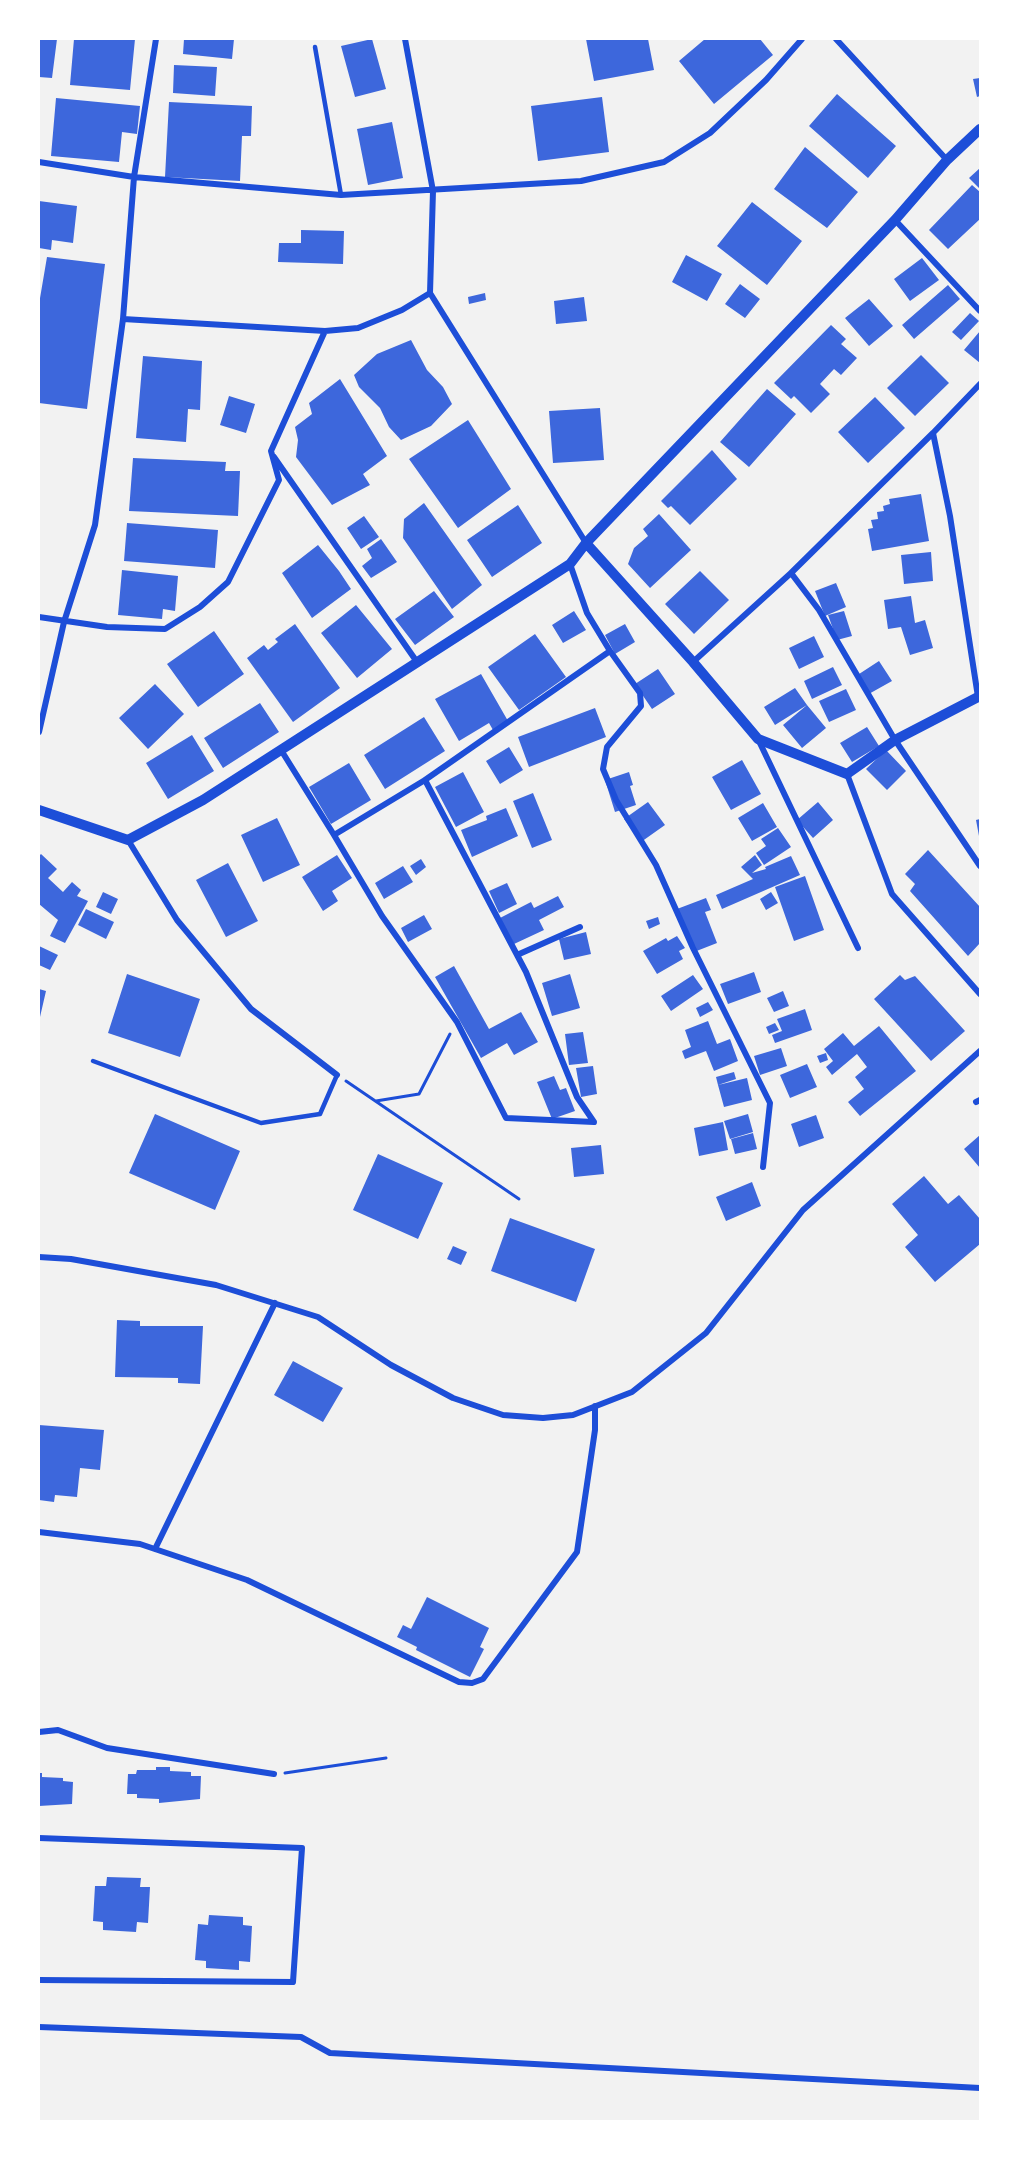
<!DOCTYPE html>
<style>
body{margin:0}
#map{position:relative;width:1019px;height:2160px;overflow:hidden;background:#f2f2f2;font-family:"Fira Sans",sans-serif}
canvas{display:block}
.frame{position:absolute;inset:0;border:40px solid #fff;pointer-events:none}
</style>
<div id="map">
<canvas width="1019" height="2160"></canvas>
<div class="frame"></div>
</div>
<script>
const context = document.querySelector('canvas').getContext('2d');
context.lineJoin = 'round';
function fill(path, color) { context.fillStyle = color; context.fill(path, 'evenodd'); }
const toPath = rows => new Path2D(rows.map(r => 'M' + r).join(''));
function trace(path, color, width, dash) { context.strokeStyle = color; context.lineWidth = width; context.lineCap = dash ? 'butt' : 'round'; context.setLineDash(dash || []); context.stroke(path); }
fill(toPath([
 [39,39,57,39,52,78,39,77],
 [74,39,135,39,130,90,70,85],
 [184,39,234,39,232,59,183,54],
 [372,39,386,89,355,97,341,46],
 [586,39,648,39,654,70,594,81],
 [705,39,760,39,773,55,714,104,679,61],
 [174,65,217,67,215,96,173,93],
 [980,78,980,96,977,97,973,79],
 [837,94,896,146,868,178,809,126],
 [602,97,609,152,538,161,531,106],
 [56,98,140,106,137,134,122,132,119,162,51,156],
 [169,102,252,106,251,136,242,136,240,181,165,177],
 [392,122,403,178,368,185,357,129],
 [805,147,858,192,827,228,774,189],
 [980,168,980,189,969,178],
 [972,185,980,192,980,219,948,249,929,230],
 [39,201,77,206,73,243,52,240,51,250,39,248],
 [752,202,802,241,767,285,717,246],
 [301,230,344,231,343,264,278,262,279,243,301,243],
 [686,255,722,274,707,301,672,282],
 [47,257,105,264,87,409,39,403,39,304],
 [922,258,939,280,910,301,894,279],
 [740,284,760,299,745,318,725,304],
 [948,285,960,299,914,339,902,325],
 [485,293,486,300,469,304,468,297],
 [584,297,587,321,556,324,554,301],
 [869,299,893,326,869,346,845,318],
 [970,313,979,321,961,340,952,332],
 [831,325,846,339,841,344,857,358,841,375,834,369,820,384,830,394,811,413,794,396,791,399,774,383],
 [980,331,980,363,964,350],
 [411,340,427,370,443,387,452,404,431,426,401,440,389,427,380,408,359,387,354,375,377,354],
 [921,355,949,383,915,416,887,388],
 [143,356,202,361,200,410,188,409,186,442,136,438],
 [340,379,387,456,363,474,370,485,332,505,296,457,298,440,295,427,312,414,309,403],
 [767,389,796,414,749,467,720,442],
 [229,396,255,404,246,433,220,425],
 [875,397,905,428,868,463,838,432],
 [600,408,604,460,553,463,549,411],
 [468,420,511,489,458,528,409,459],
 [712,450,737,479,690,525,671,506,668,508,661,501],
 [133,458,226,462,225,471,240,471,238,516,129,511],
 [921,494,929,541,872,551,868,529,873,528,871,520,878,519,877,512,884,511,883,506,890,504,889,499],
 [424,503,482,585,452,609,403,538,404,519],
 [518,505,542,543,492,577,467,540],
 [659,514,691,550,650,588,628,564,634,548,648,536,643,529],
 [364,516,379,537,361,549,347,528],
 [127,523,218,530,215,568,124,561],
 [381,539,397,562,371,578,362,566,372,558,367,549],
 [318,545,339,571,351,589,312,618,282,573],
 [931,552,933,581,904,584,901,555],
 [122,570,178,576,175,611,163,609,162,619,118,615],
 [700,571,729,600,694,634,665,604],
 [836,583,846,607,825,616,815,591],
 [434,591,454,617,415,645,395,619],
 [911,596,915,623,925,620,933,648,910,655,901,627,888,629,884,600],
 [356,605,392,649,357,678,321,633],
 [574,611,586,630,563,643,552,625],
 [844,611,852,636,837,640,828,615],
 [295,624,340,688,293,722,247,658,264,645,268,650,278,642,275,639],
 [625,624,635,642,615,654,605,635],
 [214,631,244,674,198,707,167,664],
 [535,634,566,677,519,710,488,667],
 [814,636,824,657,799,669,789,648],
 [879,661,892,681,867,695,856,676],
 [833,667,842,685,812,699,804,681],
 [658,669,675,694,652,709,635,684],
 [481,674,508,721,493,730,489,723,459,741,435,699],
 [155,684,184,714,148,749,119,718],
 [795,688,807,705,775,725,764,707],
 [846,689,856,710,829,722,819,701],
 [260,703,279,732,223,768,204,738],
 [807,705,826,728,802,748,783,725],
 [595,708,606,737,529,767,518,737],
 [424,717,445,751,385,789,364,755],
 [867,727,879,746,852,762,840,743],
 [192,735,214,771,168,799,146,763],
 [509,747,523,770,500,784,486,761],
 [886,750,906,771,887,790,866,769],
 [742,760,761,794,731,810,712,777],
 [349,763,371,800,331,824,309,787],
 [463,772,484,812,456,827,435,787],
 [629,772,633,785,630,786,636,805,615,812,605,780],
 [533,793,552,840,532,848,513,801],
 [648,802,665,825,641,842,624,819],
 [818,802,833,820,813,838,797,820],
 [763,803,777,827,752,841,738,818],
 [506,808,518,836,472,857,461,830,487,820,486,816],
 [277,818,300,865,263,882,241,835],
 [980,819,980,836,979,836,976,820],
 [778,828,791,847,764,865,756,853,766,846,761,839],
 [928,850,980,907,980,943,968,956,910,891,915,884,905,874],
 [41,854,57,869,48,878,63,892,72,882,81,890,77,896,88,901,65,943,50,936,58,920,39,904,39,856],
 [337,855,352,878,332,891,338,901,323,911,302,877],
 [755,855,762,865,752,873,766,869,765,867,791,856,800,875,722,909,716,895,753,879,741,867],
 [421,859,426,867,416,875,410,866],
 [228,863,258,921,226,937,196,880],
 [403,866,413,882,384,899,375,883],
 [805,876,824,930,794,941,775,887],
 [507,883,517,904,499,913,489,891],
 [103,892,118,899,111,914,96,907],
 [771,892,778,903,766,910,760,899],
 [558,896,564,907,539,920,544,930,514,944,500,918,531,902,534,908],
 [706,898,711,910,705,912,717,943,694,952,677,909],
 [86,909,114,922,106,939,78,925],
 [424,915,432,929,408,942,401,928],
 [658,917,660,924,649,929,646,921],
 [586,932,591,954,564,960,559,939],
 [677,936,685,948,679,951,683,959,657,974,643,951,666,938,668,941],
 [39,946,58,955,50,970,39,965],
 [454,966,489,1029,521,1012,538,1042,514,1055,507,1043,481,1058,435,977],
 [754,972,761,992,728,1004,720,984],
 [127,974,200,999,180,1057,108,1033],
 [570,974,580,1008,552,1016,542,983],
 [693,975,703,989,671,1011,661,996],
 [900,975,905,980,915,976,965,1031,931,1061,874,999],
 [39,989,46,991,40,1017,39,1017],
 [783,991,789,1006,774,1012,767,998],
 [708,1002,713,1010,700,1017,696,1008],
 [805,1009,812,1030,775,1043,772,1035,782,1031,777,1019],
 [708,1021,717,1044,730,1039,738,1061,714,1071,706,1051,685,1059,682,1051,691,1047,685,1030],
 [775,1023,779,1030,769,1034,766,1027],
 [879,1026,916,1071,860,1116,848,1102,864,1089,855,1077,867,1067,857,1054,832,1075,826,1067,833,1061,824,1049,843,1033,854,1046],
 [583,1032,588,1063,569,1065,565,1034],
 [781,1048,787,1066,760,1075,754,1056],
 [826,1053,828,1060,820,1063,817,1056],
 [807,1064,817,1087,790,1098,780,1075],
 [593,1066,597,1094,581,1097,576,1068],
 [734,1072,736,1079,718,1085,716,1077],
 [554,1076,560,1090,566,1088,575,1111,552,1119,537,1082],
 [747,1078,752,1100,724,1107,718,1085],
 [155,1114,240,1151,215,1210,129,1173],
 [748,1114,753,1132,730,1139,724,1121],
 [816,1115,824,1138,799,1147,791,1124],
 [723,1122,728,1150,699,1156,694,1128],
 [753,1133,757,1149,735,1154,731,1139],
 [980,1135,980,1168,964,1149],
 [601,1145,604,1174,574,1177,571,1148],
 [378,1154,443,1183,418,1239,353,1210],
 [924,1176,948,1204,959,1195,980,1219,980,1244,935,1282,905,1247,918,1235,892,1204],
 [752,1182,761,1206,726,1221,716,1197],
 [510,1218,595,1249,576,1302,491,1271],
 [453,1246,467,1252,461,1265,447,1259],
 [117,1320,140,1321,140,1326,203,1326,200,1384,178,1383,178,1378,115,1377],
 [293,1361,343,1388,323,1422,274,1395],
 [39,1425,104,1430,100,1470,80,1468,77,1497,55,1495,54,1502,39,1500],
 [427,1597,489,1628,480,1647,484,1649,470,1677,416,1650,417,1647,397,1637,403,1625,411,1629],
 [156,1767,170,1767,170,1771,191,1772,191,1776,201,1776,200,1799,159,1803,159,1799,137,1798,137,1794,127,1794,128,1774,136,1774,137,1770,156,1770],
 [39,1773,42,1773,42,1777,63,1778,63,1781,73,1782,72,1804,39,1806],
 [107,1877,141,1878,140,1887,150,1887,148,1923,137,1922,136,1932,103,1930,103,1922,93,1921,95,1886,106,1886],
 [209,1915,243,1917,243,1925,252,1926,250,1962,239,1961,239,1970,206,1968,206,1961,195,1960,198,1924,208,1925]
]), '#3d67dc');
trace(toPath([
 [346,1081,519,1199],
 [376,1101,419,1094,450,1034],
 [285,1773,386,1758]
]), '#1d4ed8', 3);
trace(toPath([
 [315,47,341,195],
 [93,1061,261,1123,320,1114,337,1075]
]), '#1d4ed8', 4.5);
trace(toPath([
 [405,39,433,191,430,293,586,543],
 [836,39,947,160],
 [39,162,134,177,341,195,581,181,664,162,710,133,766,80,802,39],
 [895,220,980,311],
 [123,319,325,331],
 [274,457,417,662],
 [791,573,933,433],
 [39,617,107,627,165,629,200,607,228,582,279,480,271,451,325,331,358,328,402,310,430,293],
 [610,651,640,693,641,706,607,747,603,769,616,800,656,865,693,948,770,1103,763,1167],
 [693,662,791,573,819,610,895,740,980,866],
 [978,697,950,516,933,433,980,384],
 [39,732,64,622,95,525,123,319,134,177,156,39],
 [758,739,858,948],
 [281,750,334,835,425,780,610,651,587,613,570,564],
 [847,774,892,894,980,994],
 [334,835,382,916,457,1022,506,1118,594,1122,577,1097,526,972,425,780],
 [128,840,177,920,251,1009,337,1075],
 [517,955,580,927],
 [976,1102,980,1100],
 [39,1257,71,1259,216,1285,318,1317,391,1365,453,1398,503,1415,543,1418,573,1415,632,1392,706,1333,803,1210,980,1051],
 [39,1532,140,1544,247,1580,459,1682,472,1683,483,1679,577,1552,595,1430,595,1406],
 [155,1549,275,1303],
 [39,1732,58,1730,107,1748,274,1774],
 [39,1838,302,1848,293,1982,39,1980],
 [39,2027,301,2037,330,2053,980,2088]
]), '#1d4ed8', 6);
trace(toPath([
 [586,543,693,662,758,739,847,774,895,740,980,696],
 [39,810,128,840,203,800,570,564,586,543,895,220,947,160,980,129]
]), '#1d4ed8', 10);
</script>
